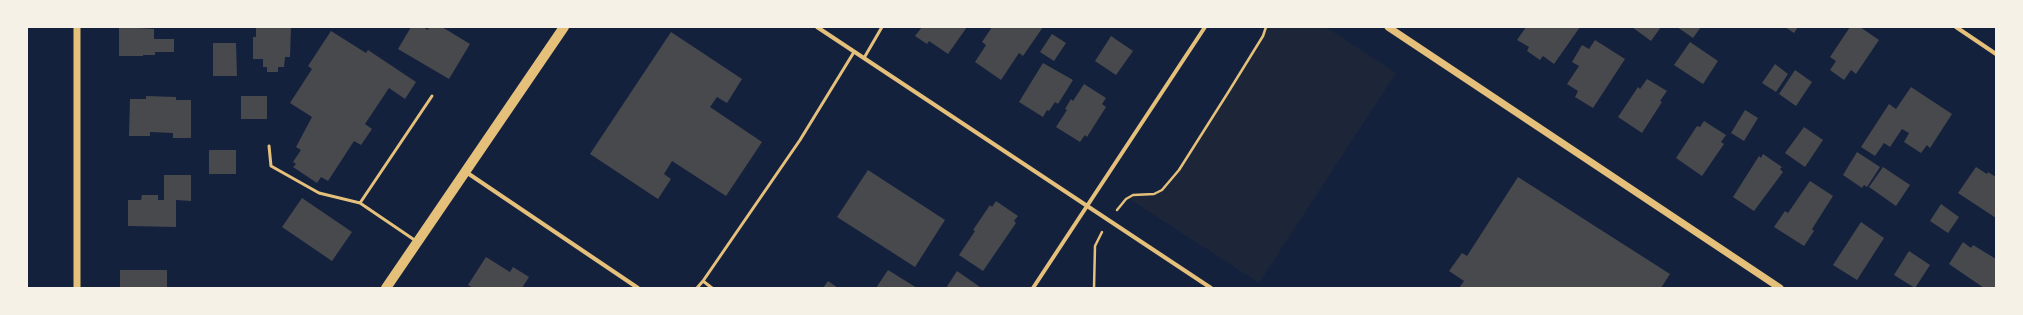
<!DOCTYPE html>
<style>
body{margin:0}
#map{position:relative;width:2023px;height:315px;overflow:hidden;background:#14213d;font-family:Commissioner,sans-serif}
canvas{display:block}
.frame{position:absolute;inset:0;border:28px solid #f6f1e7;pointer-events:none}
</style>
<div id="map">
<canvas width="2023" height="315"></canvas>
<div class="frame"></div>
</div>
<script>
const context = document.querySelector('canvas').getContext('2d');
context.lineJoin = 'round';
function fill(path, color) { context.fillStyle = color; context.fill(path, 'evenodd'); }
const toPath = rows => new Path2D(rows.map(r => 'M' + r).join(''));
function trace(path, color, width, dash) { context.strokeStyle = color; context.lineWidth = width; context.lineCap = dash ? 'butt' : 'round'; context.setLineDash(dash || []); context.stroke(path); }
fill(toPath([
 [1266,27,1326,27,1396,73,1259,283,1128,198,1133,195,1154,194,1162,190,1179,170,1263,36]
]), '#1d2539');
fill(toPath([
 [119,27,154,29,154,39,174,39,174,52,155,52,155,55,143,55,143,56,119,56],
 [256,27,291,27,290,57,285,57,284,67,278,67,278,72,267,72,267,67,263,67,263,59,253,59,253,37,256,37],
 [411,27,423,27,428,30,429,27,442,27,470,44,449,79,398,49],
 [922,27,967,27,948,54,929,41,927,44,915,36],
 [992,27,1043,27,1023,56,1019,53,1001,80,975,62,986,45,982,42],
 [1526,27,1580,27,1554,64,1543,56,1540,60,1527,51,1529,47,1517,40],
 [1632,27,1661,27,1651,41],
 [1677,27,1701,27,1693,38],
 [1785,27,1798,27,1794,33],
 [1850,27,1860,27,1879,40,1856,74,1851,70,1844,80,1830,70,1836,61,1830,57],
 [331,31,366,53,368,50,416,82,405,99,389,88,365,124,372,129,361,145,354,141,328,181,321,177,317,183,293,167,296,164,293,162,301,150,296,147,312,117,290,103,312,69,308,66],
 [671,32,742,79,727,103,717,97,710,107,762,142,726,196,672,161,664,174,671,179,658,199,590,154],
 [1052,34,1066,43,1054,61,1040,52],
 [1111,36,1133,51,1116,75,1095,61],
 [1595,40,1625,59,1593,108,1575,97,1578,91,1567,84,1579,66,1572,62,1582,45,1589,49],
 [1690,42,1718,61,1703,84,1674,65],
 [213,43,236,43,237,76,213,76],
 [1043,63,1073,80,1058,104,1055,102,1049,111,1047,110,1043,117,1019,102],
 [1775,64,1788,74,1776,92,1762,83],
 [1795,70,1812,82,1796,106,1779,94],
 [1647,79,1667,91,1660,101,1662,102,1642,133,1618,117,1638,87,1640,89],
 [1084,84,1106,98,1102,104,1106,107,1087,137,1085,135,1080,142,1056,127,1067,110,1065,109,1071,99,1073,101],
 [1911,87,1952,114,1930,148,1927,145,1921,153,1904,142,1909,133,1902,129,1890,147,1884,143,1875,156,1861,147,1889,104,1896,109],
 [146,96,176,97,176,100,191,100,191,138,173,138,173,133,150,132,150,136,129,136,130,99,146,99],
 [241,96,267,96,267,119,241,119],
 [1745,110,1758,118,1744,141,1731,133],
 [1704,121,1726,135,1721,142,1724,144,1702,176,1676,158,1697,126,1700,127],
 [1804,127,1823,140,1805,167,1785,153],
 [209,150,236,150,236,174,209,174],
 [1857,152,1880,167,1867,187,1864,185,1862,188,1843,175],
 [1763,154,1782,167,1780,169,1783,172,1754,211,1733,197,1759,156,1761,158],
 [1883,167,1910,185,1896,206,1869,187],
 [1976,167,1987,174,1988,172,1996,177,1996,218,1958,193],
 [868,170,945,220,915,267,837,217],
 [164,175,191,175,191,201,176,200,176,227,128,226,128,200,141,200,142,195,158,195,158,200,164,200],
 [1518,177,1670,274,1661,288,1459,288,1464,281,1449,271,1462,253,1467,256],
 [1810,181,1833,196,1812,229,1814,231,1804,246,1774,227,1785,211,1788,213],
 [302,198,352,232,332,261,282,227],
 [996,201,1018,216,1014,221,1016,223,983,271,959,255,975,231,973,230,990,205,992,207],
 [1941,204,1959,217,1948,233,1930,221],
 [1861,222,1884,238,1857,280,1833,265],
 [1963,242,1971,248,1973,245,1996,259,1996,288,1984,288,1949,264],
 [1909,251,1930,265,1915,288,1894,275],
 [486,257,510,272,513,267,529,277,522,288,473,288,468,285],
 [120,270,167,270,167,288,120,288],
 [888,270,917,288,876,288],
 [957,271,980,287,979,288,946,288],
 [828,281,838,288,823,288]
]), '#48494c');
trace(toPath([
 [1117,210,1126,199,1133,195,1154,194,1162,190,1179,170,1229,91,1263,36,1266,27],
 [1094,288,1095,246,1102,232]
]), '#e5c07b', 2.5);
trace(toPath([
 [864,58,882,27],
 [269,146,271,166,319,193,360,203,416,241],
 [360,203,432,96],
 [703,281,800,140,854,52],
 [697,288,703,281,712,288]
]), '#e5c07b', 3);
trace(toPath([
 [817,27,1211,288],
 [1956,27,1996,54],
 [466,172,638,288],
 [1033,288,1205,27]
]), '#e5c07b', 4);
trace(toPath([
 [77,27,77,288],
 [1388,27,1780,288]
]), '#e5c07b', 7);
trace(toPath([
 [386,288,564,27]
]), '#e5c07b', 10);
</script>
